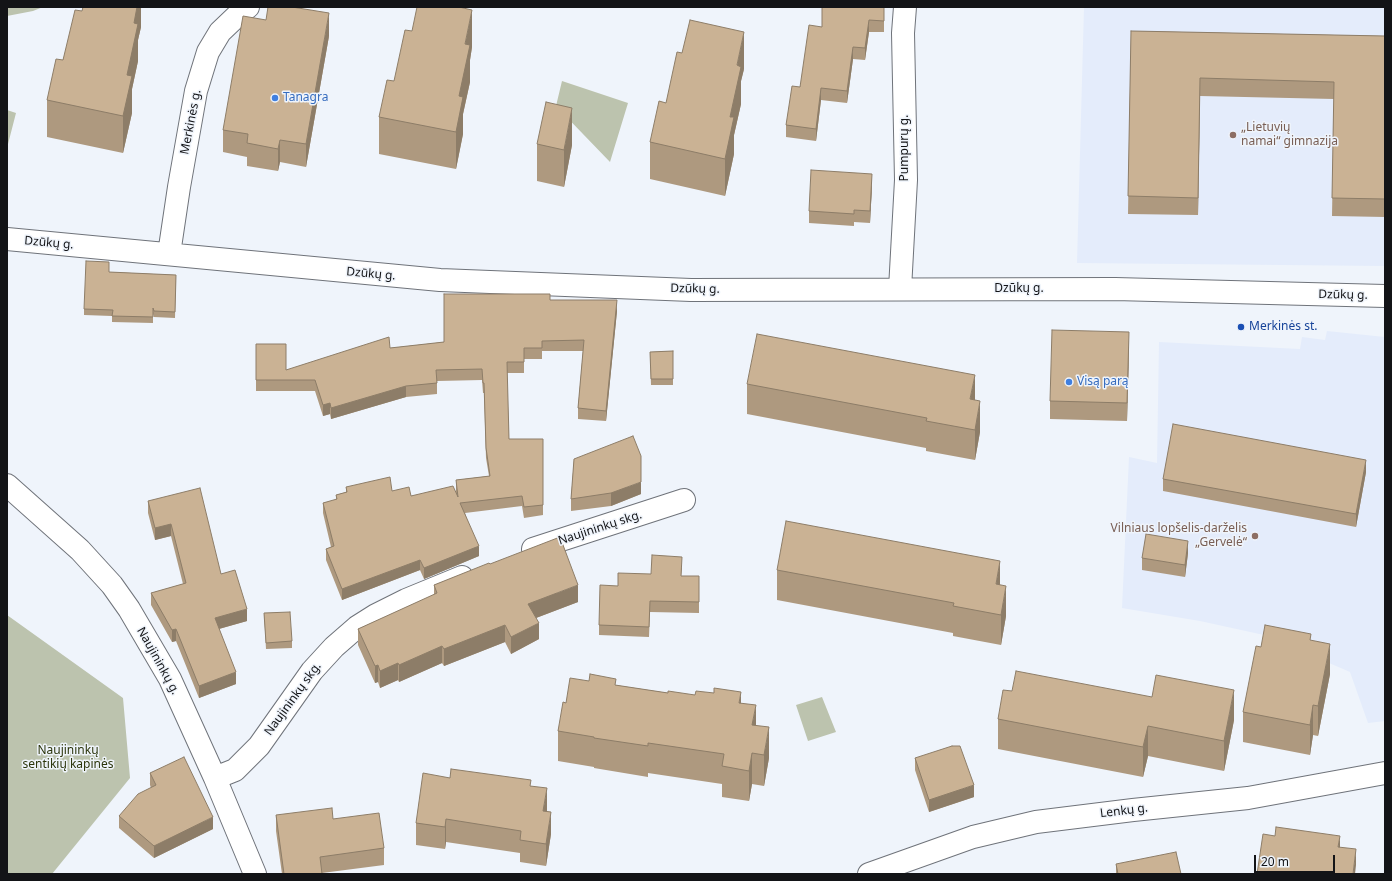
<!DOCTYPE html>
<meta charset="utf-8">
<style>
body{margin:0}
#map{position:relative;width:1392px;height:881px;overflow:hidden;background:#eff4fb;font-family:"Noto Sans",sans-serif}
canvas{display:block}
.frame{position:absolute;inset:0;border:8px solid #131417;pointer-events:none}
.scale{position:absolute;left:1254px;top:855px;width:81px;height:18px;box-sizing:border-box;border:2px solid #131417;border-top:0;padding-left:5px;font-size:12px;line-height:14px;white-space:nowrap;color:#131417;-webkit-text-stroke:3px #eff4fb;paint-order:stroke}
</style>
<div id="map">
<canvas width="1392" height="881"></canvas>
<div class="frame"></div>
<div class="scale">20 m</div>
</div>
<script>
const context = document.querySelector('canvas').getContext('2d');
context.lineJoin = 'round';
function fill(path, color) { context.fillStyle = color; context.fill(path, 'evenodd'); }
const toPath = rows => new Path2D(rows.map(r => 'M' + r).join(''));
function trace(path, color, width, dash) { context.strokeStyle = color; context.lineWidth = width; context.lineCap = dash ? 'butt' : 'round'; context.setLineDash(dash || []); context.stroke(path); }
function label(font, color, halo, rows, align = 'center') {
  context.font = font + ' "Noto Sans",sans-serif'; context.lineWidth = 3; context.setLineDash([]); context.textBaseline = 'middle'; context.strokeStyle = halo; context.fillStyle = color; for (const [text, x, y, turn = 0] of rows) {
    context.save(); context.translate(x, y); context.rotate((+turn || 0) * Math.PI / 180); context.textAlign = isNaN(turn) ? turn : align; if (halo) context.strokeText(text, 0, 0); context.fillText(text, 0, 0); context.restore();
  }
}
fill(toPath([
 [1084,7,1385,7,1385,266,1077,263],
 [1327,331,1385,337,1385,721,1368,723,1350,672,1264,635,1200,621,1122,608,1129,457,1157,463,1159,342,1300,349,1302,337,1325,340]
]), '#e4ecfb');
fill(toPath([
 [7,7,43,7,33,11,7,16],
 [562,81,628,103,610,162,556,106],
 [7,110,16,113,7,148],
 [7,615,123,698,130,778,52,874,7,874],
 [822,697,836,732,808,741,796,705]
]), '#bcc3ae');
const street = toPath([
 [7,239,440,280,691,290,1115,289,1385,296],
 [169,254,179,187,196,91,208,52,220,32,242,11,248,7],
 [900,289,906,180,903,33,905,7],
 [7,485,80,550,112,585,129,609,170,679,215,778,255,874],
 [533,549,684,500],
 [215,778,235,770,259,746,312,671,334,647,357,627,376,615,406,600,462,577],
 [869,874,973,837,1036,822,1133,810,1248,798,1385,773]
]);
trace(street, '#6f737a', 24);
trace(street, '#fff', 22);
fill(toPath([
 [141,7,141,27,138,40,138,61,132,89,132,113,123,153,47,137,47,100,63,60,82,11],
 [884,7,884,32,869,32,865,60,853,59,847,103,821,100,816,141,786,137,786,125,822,27],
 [1131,31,1385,36,1385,217,1332,216,1334,99,1200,96,1198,215,1128,214],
 [329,36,306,167,280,162,278,171,247,166,247,157,223,152,223,130],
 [472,47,470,60,470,82,463,114,463,134,456,169,379,154,379,117,394,81],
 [744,69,741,81,741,104,734,135,734,154,725,196,650,179,650,142],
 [537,144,572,145,564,187,537,181],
 [872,186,870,223,854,222,854,226,809,223,809,211],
 [109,272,176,275,175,318,154,317,153,314,153,323,112,322,112,316,84,315,84,309],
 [550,300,617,311,606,421,578,419,578,408,583,351,542,351,542,359,524,359,524,373,507,373,509,439,543,505,543,515,524,518,522,506,465,513,479,556,424,579,420,570,342,600,326,560,326,549,331,547,323,513,323,503,336,500,336,495,346,492,346,487,392,491,411,496,456,493,456,480,489,476,486,458,484,393,483,393,482,380,437,381,437,394,406,397,331,419,330,414,323,416,315,391,256,391,256,344,286,370,390,348,444,342],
 [1129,350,1127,421,1050,419,1050,401],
 [673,351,673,385,651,385,650,352],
 [747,384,975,400,980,432,975,460,926,451,926,448,747,414],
 [574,459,641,494,611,506,571,511,571,499],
 [1366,472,1356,527,1163,491,1163,479],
 [148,501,221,574,247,621,219,629,236,684,199,698,176,641,172,642,151,605,151,593,183,584,171,536,155,540,148,513],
 [1188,553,1185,577,1142,570,1142,558],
 [490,564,578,602,536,618,539,639,511,654,505,642,444,666,442,663,399,682,398,680,380,688,378,682,375,683,358,645,358,629,434,595,434,585],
 [682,568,681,576,699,576,699,613,650,612,649,637,599,635,599,625,618,586,651,574],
 [777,570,1000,585,1006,616,1001,645,953,636,953,633,777,600],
 [264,613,292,641,292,648,266,649],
 [1311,641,1330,674,1318,736,1313,735,1310,755,1243,742,1243,712,1261,647],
 [589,681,668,693,741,703,756,725,769,758,764,786,752,784,749,801,722,797,722,784,648,773,648,777,594,768,594,767,558,761,558,731,566,703],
 [1012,691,1234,720,1224,771,1148,756,1143,777,998,749,998,719],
 [915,758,974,797,929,812,915,770],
 [150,773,213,829,154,858,119,828,119,816,151,788,150,785],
 [450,778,531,786,547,811,551,834,546,866,520,862,520,853,446,842,445,849,416,845,416,823],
 [276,815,333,819,384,848,384,865,322,873,322,874,282,874,276,831],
 [1116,864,1181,874,1116,874]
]), '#ae997f');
fill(toPath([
 [137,7,141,7,141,27,138,40,138,61,132,89,132,113,123,153,123,116,127,75,134,23],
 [472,10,472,47,470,60,470,82,463,114,463,134,456,169,456,132,459,96,465,44],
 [329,13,329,36,306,167,306,144],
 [869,20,869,32,865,60,865,48],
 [744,32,744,69,741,81,741,104,734,135,734,154,725,196,725,159,737,65],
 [853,47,853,59,847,103,847,91],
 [1200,78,1200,96,1198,215,1198,198],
 [821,88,821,100,816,141,816,129],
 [572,108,572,145,564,187,564,150],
 [280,140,280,162,278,171,278,149],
 [872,174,872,186,870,223,870,211],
 [617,300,617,311,606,421,606,411],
 [1129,332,1129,350,1127,421,1127,403],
 [975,375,975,405,970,430,970,399],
 [406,386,406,397,331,419,331,408],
 [980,401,980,432,975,460,975,430],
 [330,403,330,414,323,416,323,405],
 [1366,460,1366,472,1356,527,1356,514],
 [641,482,641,494,611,506,611,493],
 [171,524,171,536,155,540,155,528],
 [1188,541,1188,553,1185,577,1185,565],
 [479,546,479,556,424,579,424,568],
 [420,560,420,570,342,600,342,589],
 [1000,561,1000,591,996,614,996,584],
 [578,585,578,602,528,621,528,604],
 [1006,586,1006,616,1001,645,1001,615],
 [247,609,247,621,215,630,215,618],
 [539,623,539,639,511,654,511,637],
 [505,625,505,642,444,666,444,649],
 [176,629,176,641,172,642,172,630],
 [1330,644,1330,674,1318,736,1318,706],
 [442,646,442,663,399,682,399,665],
 [398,663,398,680,380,688,380,671],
 [378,665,378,682,375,683,375,666],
 [236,672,236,684,199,698,199,686],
 [1234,690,1234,720,1224,771,1224,741],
 [741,692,741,723,739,703],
 [756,705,756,735,752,755,752,725],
 [1313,705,1313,735,1310,755,1310,725],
 [1148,726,1148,756,1143,777,1143,747],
 [769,727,769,758,764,786,764,755],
 [752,753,752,784,749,801,749,771],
 [974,785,974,797,929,812,929,800],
 [547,788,547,811,543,833,543,811],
 [551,812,551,834,546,866,546,844],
 [213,817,213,829,154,858,154,846],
 [446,819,446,842,445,849,445,827],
 [1340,836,1340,852,1338,847],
 [1356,849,1356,865,1355,874,1353,874]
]), '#8d7d68');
const building = toPath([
 [83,7,137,7,134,23,138,24,127,75,132,76,123,116,47,100,56,59,63,60,75,10,82,11,83,7],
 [268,7,292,7,329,13,306,144,280,140,278,149,247,143,248,134,223,130,243,16,266,20,268,7],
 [417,7,459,7,472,10,465,44,470,45,459,96,463,97,456,132,379,117,387,80,394,81,405,30,412,31,417,7],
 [822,7,884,7,884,21,869,20,865,48,853,47,847,91,821,88,816,129,786,125,792,86,800,87,809,25,822,27,822,7],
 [690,20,744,32,737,65,741,67,730,117,734,117,725,159,650,142,659,101,666,103,677,52,682,53,690,20],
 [1131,31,1385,36,1385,199,1332,198,1334,82,1200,78,1198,198,1128,196,1131,31],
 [546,102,572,108,564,150,537,144,546,102],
 [811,170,872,174,870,211,854,210,854,214,809,211,811,170],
 [86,261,109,262,109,272,176,275,175,312,154,311,153,308,153,317,112,316,113,310,84,309,86,261],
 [444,294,550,294,550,300,617,300,606,411,578,408,584,340,542,341,542,348,524,348,524,362,507,362,509,439,543,439,543,505,524,507,522,496,460,503,479,546,424,568,420,560,342,589,326,549,334,546,323,503,337,499,336,495,347,492,346,487,390,477,392,491,409,487,411,496,453,486,458,497,456,480,490,476,486,448,484,383,483,383,482,369,436,370,437,383,406,386,331,408,330,403,323,405,315,380,256,380,256,344,286,344,286,370,389,337,390,348,444,342,444,294],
 [1052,330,1129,332,1127,403,1050,401,1052,330],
 [757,334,975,375,970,399,980,401,975,430,926,421,927,418,747,384,757,334],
 [673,351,673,379,651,379,650,352,673,351],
 [1173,424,1366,460,1356,514,1163,479,1173,424],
 [633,436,641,456,641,482,611,493,571,499,574,459,633,436],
 [200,488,221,574,235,570,247,609,215,618,236,672,199,686,176,629,172,630,151,593,186,583,171,524,155,528,148,501,200,488],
 [786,521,1000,561,996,584,1006,586,1001,615,953,606,954,603,777,570,786,521],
 [1146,534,1188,541,1185,565,1142,558,1146,534],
 [560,537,578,585,528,604,539,623,511,637,505,625,444,649,442,646,399,665,398,663,380,671,378,665,375,666,358,629,437,593,434,585,489,563,490,564,560,537],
 [652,555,682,557,681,576,699,576,699,602,650,601,649,627,599,625,600,585,618,586,618,573,651,574,652,555],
 [290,612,292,641,266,643,264,613,290,612],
 [1265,625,1311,634,1310,640,1330,644,1318,706,1313,705,1310,725,1243,712,1256,646,1261,647,1265,625],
 [1016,671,1152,697,1156,675,1234,690,1224,741,1148,726,1143,747,998,719,1003,690,1012,691,1016,671],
 [590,674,616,679,615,685,668,693,668,691,695,695,696,691,714,693,714,688,741,692,739,703,756,705,752,725,769,727,764,755,752,753,749,771,722,766,724,754,648,743,648,746,594,738,594,737,558,731,563,702,566,703,570,678,589,681,590,674],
 [952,746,960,746,974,785,929,800,915,758,952,746],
 [184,757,213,817,154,846,119,816,138,794,156,785,150,773,184,757],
 [451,769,531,780,530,786,547,788,543,811,551,812,546,844,520,840,521,831,446,819,445,827,416,823,423,773,450,778,451,769],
 [332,808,333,819,379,813,384,848,320,857,322,874,284,874,276,815,332,808],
 [1276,827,1340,836,1338,847,1356,849,1353,874,1257,874,1263,834,1275,836,1276,827],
 [1176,852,1181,874,1118,874,1116,864,1176,852]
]);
fill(building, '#cab294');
trace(building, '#8d7d68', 1);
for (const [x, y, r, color] of [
 [275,98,4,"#3f7fe0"],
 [1233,135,4,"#8d6e63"],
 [1241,327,4,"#1a4fb4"],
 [1069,382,4,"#3f7fe0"],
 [1255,536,4,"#8d6e63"]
]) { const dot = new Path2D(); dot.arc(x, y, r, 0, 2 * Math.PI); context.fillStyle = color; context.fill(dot); trace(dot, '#eff4fb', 1.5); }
label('12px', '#366cbe', '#eff4fb', [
 ["Tanagra",283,98],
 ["Visą parą",1077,382]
], 'left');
label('12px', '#131417', '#eff4fb', [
 ["Merkinės g.",191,122,-79],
 ["Pumpurų g.",905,148,-90],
 ["Dzūkų g.",49,243,5],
 ["Dzūkų g.",371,274,5],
 ["Dzūkų g.",695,289,1],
 ["Dzūkų g.",1019,289],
 ["Dzūkų g.",1343,295,1],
 ["Naujininkų skg.",600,528,-18],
 ["Naujininkų g.",158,661,61],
 ["Naujininkų skg.",293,699,-54],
 ["Lenkų g.",1124,811,-7]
]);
label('12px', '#785e54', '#eff4fb', [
 ["„Lietuvių",1241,128],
 ["namai“ gimnazija",1241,142],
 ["Vilniaus lopšelis-darželis",1247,529,"right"],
 ["„Gervelė“",1247,543,"right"]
], 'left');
label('12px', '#164399', '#eff4fb', [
 ["Merkinės st.",1249,327]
], 'left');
label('12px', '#2b350b', '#eff4fb', [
 ["Naujininkų",68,751],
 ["sentikių kapinės",68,765]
]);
</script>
